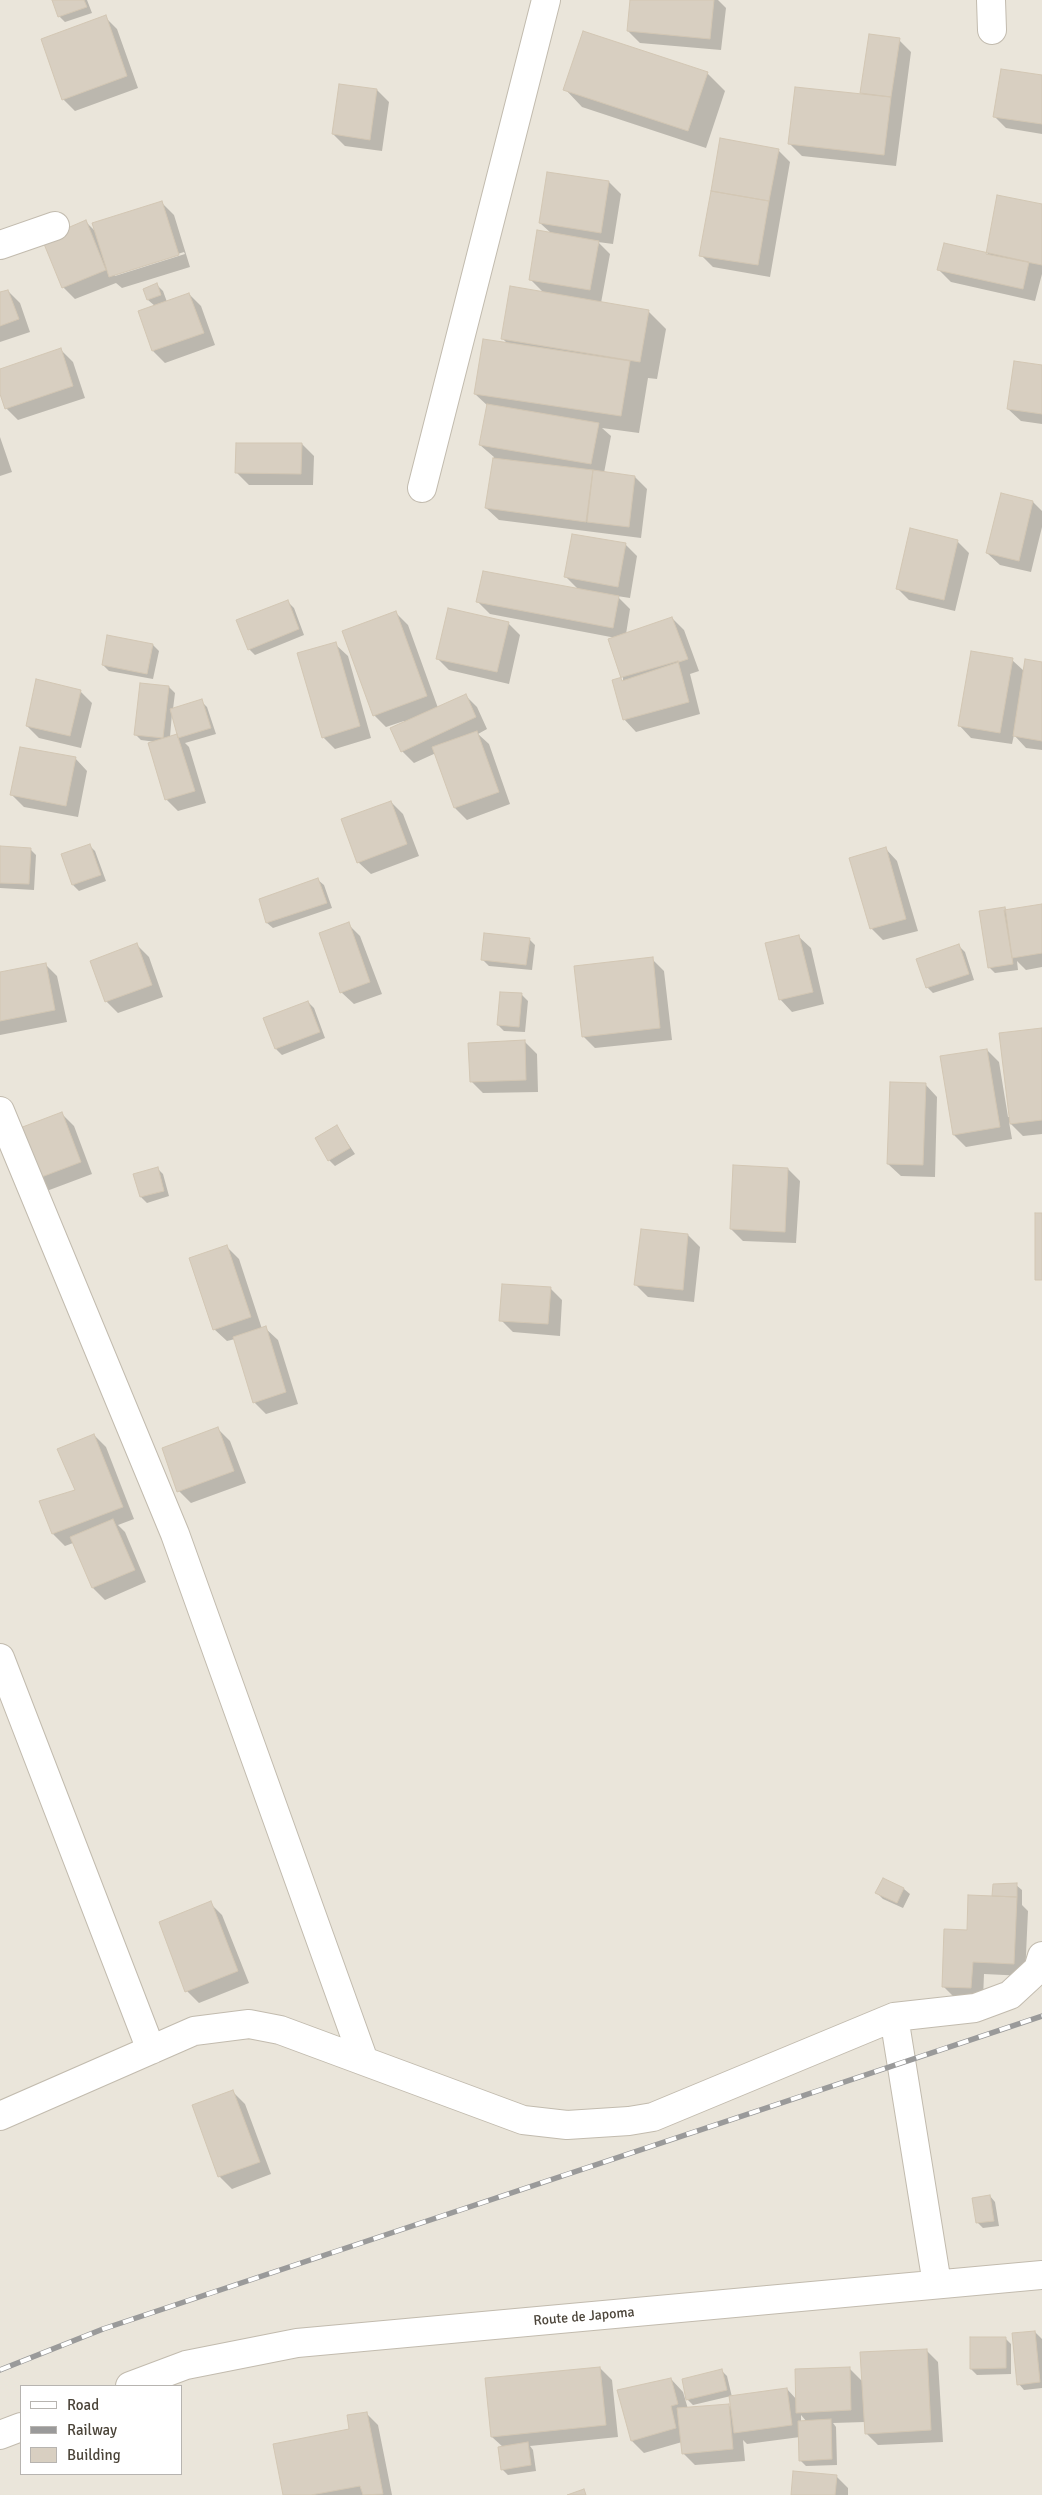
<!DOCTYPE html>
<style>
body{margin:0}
#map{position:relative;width:1042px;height:2495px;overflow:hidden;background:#f6f3ec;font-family:Signika,sans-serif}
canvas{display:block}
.legend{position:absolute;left:20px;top:2385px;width:162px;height:90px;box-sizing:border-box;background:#fff;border:1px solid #b7b4b0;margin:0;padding:6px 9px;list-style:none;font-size:15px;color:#4b4439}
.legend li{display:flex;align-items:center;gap:10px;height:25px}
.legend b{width:25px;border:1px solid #b7b4b0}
</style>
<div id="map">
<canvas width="1042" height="2495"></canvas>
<ul class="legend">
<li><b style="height:6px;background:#fff"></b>Road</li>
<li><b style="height:6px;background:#9a9a9a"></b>Railway</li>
<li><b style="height:14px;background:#d8cfc1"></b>Building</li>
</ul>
</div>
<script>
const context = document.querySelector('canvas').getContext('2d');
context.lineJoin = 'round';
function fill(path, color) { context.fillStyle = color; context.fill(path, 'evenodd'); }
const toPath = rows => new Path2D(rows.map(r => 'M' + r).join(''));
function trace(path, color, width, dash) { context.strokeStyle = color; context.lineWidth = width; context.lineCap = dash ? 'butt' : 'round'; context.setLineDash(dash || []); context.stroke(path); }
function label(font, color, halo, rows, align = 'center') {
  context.font = font + ' Signika,sans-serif'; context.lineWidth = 4; context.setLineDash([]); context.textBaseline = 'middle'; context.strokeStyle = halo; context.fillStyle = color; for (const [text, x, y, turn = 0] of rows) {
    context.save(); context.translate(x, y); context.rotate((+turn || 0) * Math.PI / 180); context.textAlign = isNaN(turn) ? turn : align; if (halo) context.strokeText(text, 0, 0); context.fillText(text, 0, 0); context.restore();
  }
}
fill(toPath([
 [0,0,1042,0,1042,2495,0,2495],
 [21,2386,181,2386,181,2474,21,2474]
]), '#eae5da');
fill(toPath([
 [53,0,87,0,92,13,65,22,59,16],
 [631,0,718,0,726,8,721,50,640,43,628,31],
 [105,17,117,29,138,88,75,111,63,99],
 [899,40,911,52,896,166,802,156,790,144,865,96,861,92],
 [707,73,725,91,706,148,582,107,565,89],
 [1042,76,1042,134,1006,128,994,116],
 [377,90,389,102,382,151,345,146,333,134],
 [778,150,790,162,770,277,713,267,701,255],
 [609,182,621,194,613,244,598,242,610,254,601,303,649,312,666,329,657,379,648,378,639,433,602,428,611,436,604,473,635,477,647,489,641,538,499,520,486,508,494,457,480,445,488,406,475,394,508,344,503,339,544,293,530,279,552,234,540,223],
 [162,203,174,215,190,267,122,288,116,283,75,299,63,287,86,222,96,232],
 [184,252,185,254,115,276,115,274],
 [1042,205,1042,274,1035,301,951,282,939,270,987,254],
 [157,285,163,291,167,302,189,294,201,306,215,345,165,363,153,351,140,311,155,306,148,300,144,289],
 [8,291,20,303,30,332,0,342,0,294],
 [61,350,73,362,85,398,18,420,6,408,0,390,0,370],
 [1042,367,1042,424,1021,421,1008,409],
 [0,437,12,472,0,476],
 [302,444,314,456,313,485,249,485,237,473],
 [1002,495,1033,502,1042,511,1042,527,1031,572,1000,565,987,553],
 [957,541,969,553,955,611,909,600,897,588],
 [625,544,637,556,630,598,617,596,630,609,626,634,672,618,684,630,699,671,690,674,700,714,636,732,624,719,623,678,616,638,490,614,478,602,579,590,565,576],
 [288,602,294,608,304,635,255,655,249,649],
 [396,613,408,625,438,708,465,695,477,707,487,729,478,734,489,744,510,804,467,820,455,808,436,753,414,763,402,751,404,721,386,727,374,715],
 [508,623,520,635,509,684,449,670,437,658],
 [335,644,348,656,371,738,335,749,323,737],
 [153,645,159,651,153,679,109,671,103,665],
 [1012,660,1024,671,1042,663,1042,750,1026,748,1014,735,1012,744,971,738,959,725],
 [169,687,175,693,173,709,201,701,207,707,216,734,185,743,189,747,206,803,178,811,166,799,156,742,141,740,135,734],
 [172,713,179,734,170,737],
 [80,691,92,703,81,748,39,738,27,726],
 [75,758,87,771,78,817,24,807,12,795],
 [391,802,403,814,419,856,371,874,358,862],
 [89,845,95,851,106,881,79,891,73,885,62,855],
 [0,847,30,849,36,855,34,890,0,888],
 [885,848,897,861,918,931,883,940,871,928],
 [318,880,324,885,332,908,273,928,267,923,260,899],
 [1042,905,1042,967,1026,970,1017,961,1018,970,995,973,989,967,1005,908,1007,911],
 [348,924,360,936,382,994,354,1004,341,992],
 [798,936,811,948,824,1004,792,1012,780,999],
 [529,939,535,945,532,970,489,966,483,960],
 [137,945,149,957,163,997,118,1013,106,1001],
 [959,946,965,952,974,980,933,993,927,987],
 [652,959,664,971,672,1040,595,1048,583,1036],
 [45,964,57,976,67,1022,0,1035,0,973],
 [522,995,528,1001,525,1032,504,1031,498,1025],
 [308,1002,314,1008,325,1038,282,1055,276,1049,264,1019],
 [1042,1029,1042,1134,1023,1136,1009,1122,1012,1139,966,1147,954,1135,987,1050,999,1062,1008,1117,1010,1117],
 [525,1042,537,1054,538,1092,483,1093,471,1081],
 [925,1084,937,1097,935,1177,901,1176,888,1164],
 [62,1114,74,1126,92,1174,44,1192,32,1180],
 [337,1127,355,1154,335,1166,329,1160],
 [157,1168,163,1174,169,1196,147,1203,141,1197,134,1175],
 [788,1169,800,1181,796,1243,743,1241,731,1229],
 [688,1235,700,1247,694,1302,648,1297,636,1285],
 [227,1247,239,1259,262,1329,265,1328,278,1340,298,1404,266,1414,254,1402,235,1339,227,1341,214,1329],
 [550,1288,562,1300,560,1336,513,1332,501,1320],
 [218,1429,230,1441,246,1483,191,1503,179,1491],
 [94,1435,106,1447,134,1519,118,1525,125,1532,146,1582,105,1600,93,1588,73,1543,65,1546,53,1534,41,1502,77,1491],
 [1016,1885,1022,1890,1022,1905,1028,1911,1025,1976,984,1974,983,1999,955,1998,943,1986,968,1931,994,1898],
 [904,1889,910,1894,903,1908,883,1899,877,1893],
 [210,1903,222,1915,249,1983,199,2003,187,1991],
 [233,2092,245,2104,271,2174,232,2189,220,2177,194,2106],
 [990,2196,995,2202,999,2226,983,2228,977,2222],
 [1035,2332,1042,2339,1042,2388,1024,2390,1019,2384],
 [1005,2338,1011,2344,1011,2374,977,2375,971,2369],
 [926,2350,938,2362,943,2442,878,2445,866,2433,865,2422,833,2423,836,2427,837,2465,806,2466,800,2460,800,2437,747,2444,743,2440,745,2461,695,2465,683,2453,682,2442,644,2453,632,2441,618,2390,671,2379,683,2392,688,2409,728,2405,732,2409,731,2396,693,2405,687,2399,721,2370,727,2376,732,2397,787,2389,797,2400,849,2368,863,2382],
 [801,2415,807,2422,801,2422],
 [600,2368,612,2380,618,2437,530,2446,533,2450,536,2471,508,2475,502,2469,503,2447,492,2437],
 [366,2413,378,2425,392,2495,284,2495],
 [836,2476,848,2488,848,2495,792,2495]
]), '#0003');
const building = toPath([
 [52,0,84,0,87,7,58,17,52,0],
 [630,0,714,0,710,39,627,31,630,0],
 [106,15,127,76,62,100,41,39,106,15],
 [583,31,708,72,688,131,563,90,583,31],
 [869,34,900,38,891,97,860,93,869,34],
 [1001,69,1042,75,1042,124,993,117,1001,69],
 [339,84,377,89,370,140,332,134,339,84],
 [795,87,891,97,884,155,788,144,795,87],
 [720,138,779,149,769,201,711,191,720,138],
 [547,172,609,181,601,233,539,223,547,172],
 [711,191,769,201,758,265,699,256,711,191],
 [997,195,1042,204,1042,265,986,254,997,195],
 [162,201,179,255,109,277,92,223,162,201],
 [86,220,106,270,62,288,42,239,86,220],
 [537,230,599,241,590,290,529,280,537,230],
 [944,243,1029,262,1023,289,937,270,944,243],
 [157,283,161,295,147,300,143,289,157,283],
 [510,286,649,310,640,362,501,339,510,286],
 [8,290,19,319,0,326,0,292,8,290],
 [189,293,204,333,152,351,138,311,189,293],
 [483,339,630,361,621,416,474,394,483,339],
 [61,348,73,386,5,409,0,394,0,369,61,348],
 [1014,361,1042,365,1042,414,1007,409,1014,361],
 [487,404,599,423,591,464,479,445,487,404],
 [236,443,302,443,301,474,235,473,236,443],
 [493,458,593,470,586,522,485,508,493,458],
 [593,470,635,476,629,527,587,522,593,470],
 [1001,493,1033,501,1019,561,986,553,1001,493],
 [910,528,958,540,944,600,896,589,910,528],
 [572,534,626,543,618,587,564,577,572,534],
 [483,571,619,596,613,628,476,602,483,571],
 [288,600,299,629,248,650,236,620,288,600],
 [448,608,509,622,497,672,436,659,448,608],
 [396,611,427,696,373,716,342,631,396,611],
 [672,617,688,659,622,681,608,639,672,617],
 [107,635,153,644,147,674,102,665,107,635],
 [336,642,360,726,322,738,297,653,336,642],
 [971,651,1013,658,1000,733,958,726,971,651],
 [1025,659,1042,662,1042,741,1013,736,1025,659],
 [678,661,689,702,623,720,612,680,678,661],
 [36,679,81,690,70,736,26,726,36,679],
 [140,683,169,686,163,738,134,735,140,683],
 [466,694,476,717,401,752,390,728,466,694],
 [202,699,211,728,178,738,170,709,202,699],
 [477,731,499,792,454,808,432,747,477,731],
 [177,734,195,791,165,800,148,743,177,734],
 [20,747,76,757,66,806,10,795,20,747],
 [391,801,407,844,357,863,341,819,391,801],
 [90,844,101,875,72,885,61,854,90,844],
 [0,846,31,848,29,884,0,883,0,846],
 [886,847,906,919,870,929,849,858,886,847],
 [318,878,327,903,266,923,259,899,318,878],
 [1042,904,1042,953,1012,958,1004,910,1042,904],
 [1005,907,1013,964,988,968,979,911,1005,907],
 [349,922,370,982,340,993,319,933,349,922],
 [484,933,530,938,526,965,481,960,484,933],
 [799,935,813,992,779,1000,765,943,799,935],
 [137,943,152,985,105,1002,90,961,137,943],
 [959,944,969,974,926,988,916,959,959,944],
 [653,957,660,1028,582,1037,574,966,653,957],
 [46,963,55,1010,0,1021,0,972,46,963],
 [500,992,522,993,519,1027,497,1025,500,992],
 [308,1001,320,1032,275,1049,263,1018,308,1001],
 [1042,1028,1042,1120,1010,1124,999,1033,1042,1028],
 [525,1040,526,1080,470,1082,468,1043,525,1040],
 [987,1049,1000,1127,953,1135,940,1056,987,1049],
 [890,1082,926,1083,923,1165,887,1164,890,1082],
 [62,1112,81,1162,31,1181,12,1131,62,1112],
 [337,1125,350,1148,328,1161,315,1138,337,1125],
 [733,1165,788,1168,785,1232,730,1229,733,1165],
 [158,1167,164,1191,140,1197,133,1174,158,1167],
 [1035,1213,1042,1213,1042,1280,1035,1280,1035,1213],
 [641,1229,688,1234,683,1290,634,1285,641,1229],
 [227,1245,251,1317,213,1330,189,1258,227,1245],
 [502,1284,551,1287,548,1324,499,1321,502,1284],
 [266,1326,286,1392,253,1403,233,1337,266,1326],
 [218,1427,234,1471,177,1492,162,1448,218,1427],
 [94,1434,123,1507,52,1534,39,1501,75,1490,57,1449,94,1434],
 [113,1519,135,1570,92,1588,70,1537,113,1519],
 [883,1878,904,1888,897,1903,875,1893,883,1878],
 [1017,1883,1017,1897,992,1896,993,1884,1017,1883],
 [968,1895,1017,1897,1014,1964,973,1962,971,1988,942,1987,944,1929,967,1930,968,1895],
 [211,1901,238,1971,185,1992,159,1922,211,1901],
 [233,2090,260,2162,218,2177,192,2105,233,2090],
 [990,2195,994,2221,976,2223,972,2198,990,2195],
 [1035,2331,1040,2382,1017,2385,1012,2333,1035,2331],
 [970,2337,1006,2337,1006,2368,970,2369,970,2337],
 [927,2349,931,2430,865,2434,860,2352,927,2349],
 [600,2367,606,2425,491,2437,485,2378,600,2367],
 [850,2367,851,2410,796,2413,795,2369,850,2367],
 [722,2369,727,2390,686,2400,682,2379,722,2369],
 [671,2378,678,2404,671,2406,676,2428,631,2441,617,2390,671,2378],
 [787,2388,792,2425,734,2433,729,2396,787,2388],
 [729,2404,733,2449,682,2454,677,2408,729,2404],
 [367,2412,383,2494,363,2495,360,2486,311,2495,283,2495,273,2444,349,2429,347,2415,367,2412],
 [831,2419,832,2459,799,2461,798,2421,831,2419],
 [528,2442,531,2465,501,2470,498,2447,528,2442],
 [793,2471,837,2475,835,2495,791,2495,793,2471],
 [584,2489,586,2495,567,2495,584,2489]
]);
fill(building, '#d8cfc1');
trace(building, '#d3c7b4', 1);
const minor = toPath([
 [991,0,992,30],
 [0,245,55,226],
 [422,488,546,0],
 [0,1111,175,1534,364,2061],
 [0,1658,151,2050],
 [894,2017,937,2284],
 [0,2116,194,2031,249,2024,280,2030,523,2120,567,2125,629,2121,653,2117,894,2017,975,2008,1010,1995,1038,1969,1042,1956],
 [130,2386,186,2365,297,2343,1042,2275],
 [0,2435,21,2427]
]);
trace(minor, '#c2bbae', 30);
trace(minor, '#fff', 28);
const rail = toPath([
 [0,2370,103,2329,1042,2016]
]);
trace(rail, '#9a9a9a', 5.5);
trace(rail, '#fff', 4, [11]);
label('14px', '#4b4439', '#fff', [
 ["Route de Japoma",584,2317,-5]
]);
</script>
